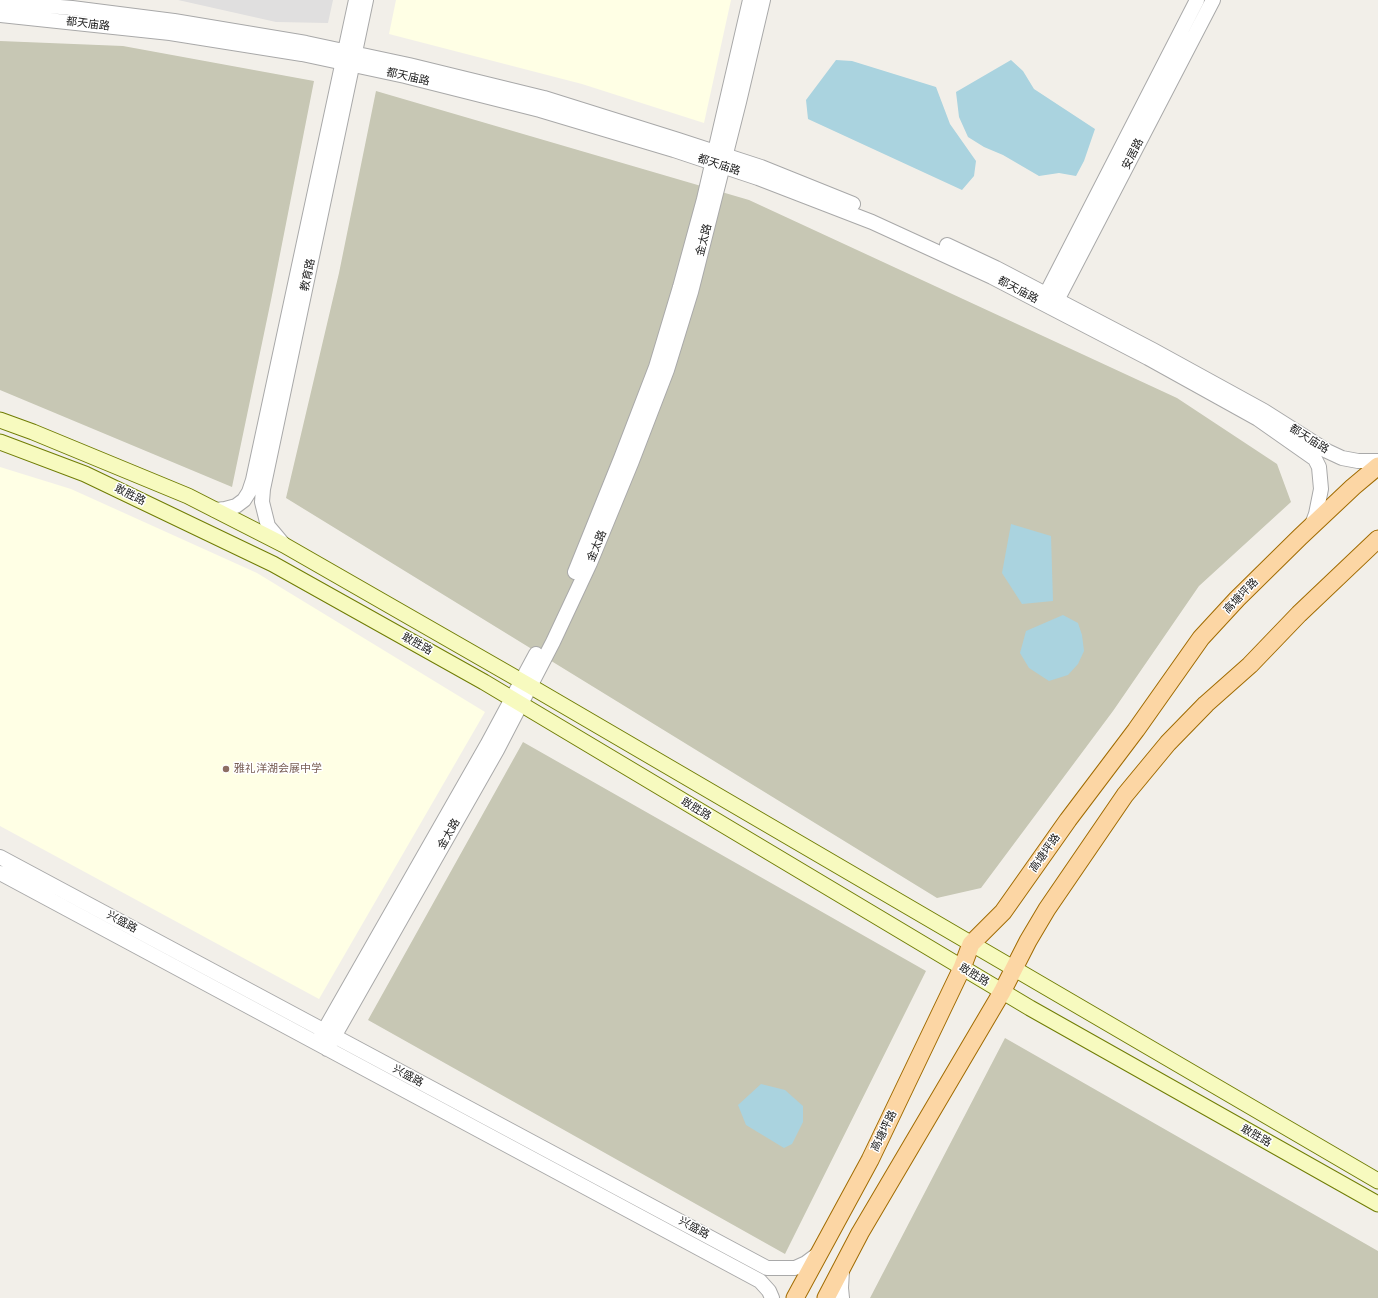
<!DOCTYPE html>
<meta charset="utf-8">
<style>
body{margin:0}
canvas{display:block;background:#f2efe9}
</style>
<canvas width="1378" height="1298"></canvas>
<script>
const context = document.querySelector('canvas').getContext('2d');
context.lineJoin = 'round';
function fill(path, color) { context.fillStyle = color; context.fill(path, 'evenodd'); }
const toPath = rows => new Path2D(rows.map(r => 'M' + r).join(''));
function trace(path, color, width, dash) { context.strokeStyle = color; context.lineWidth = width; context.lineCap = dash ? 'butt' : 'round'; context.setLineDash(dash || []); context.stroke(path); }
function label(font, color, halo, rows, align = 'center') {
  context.font = font + ' "IBM Plex Sans","Noto Sans SC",sans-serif'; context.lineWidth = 3; context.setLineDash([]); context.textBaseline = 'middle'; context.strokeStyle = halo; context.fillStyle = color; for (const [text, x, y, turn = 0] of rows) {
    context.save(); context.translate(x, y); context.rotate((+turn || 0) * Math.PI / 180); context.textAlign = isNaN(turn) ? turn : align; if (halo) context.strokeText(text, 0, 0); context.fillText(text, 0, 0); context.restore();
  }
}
fill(toPath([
 [178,0,333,0,328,23,276,22]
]), '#e0dfdf');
fill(toPath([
 [396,0,731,0,704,123,582,84,389,34],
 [0,467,71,489,257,573,485,712,319,999,0,826]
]), '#ffffe5');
fill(toPath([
 [0,41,123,46,314,81,271,300,232,487,0,390],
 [376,91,749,200,1177,398,1277,464,1291,502,1199,586,1113,711,981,888,937,898,286,498,339,273],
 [523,742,926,971,785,1254,368,1020],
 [1005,1038,1378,1251,1378,1298,870,1298]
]), '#c7c7b4');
fill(toPath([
 [836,60,852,61,936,87,950,124,976,161,974,176,962,190,808,119,806,100],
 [1011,60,1023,71,1034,89,1095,129,1084,161,1076,176,1059,173,1039,176,1003,155,984,147,968,137,959,117,956,92],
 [1011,524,1051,536,1053,601,1022,604,1002,573],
 [1063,615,1078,623,1082,635,1084,651,1078,664,1068,675,1049,681,1029,668,1020,653,1026,631],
 [761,1084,785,1090,803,1106,803,1122,792,1144,784,1148,746,1125,738,1105]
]), '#aad3df');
const tertiary = toPath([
 [0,2,72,8,174,21,306,43,409,65,544,98,678,140,761,167,853,204],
 [0,15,170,33,302,54,405,76,540,110,674,150,758,178,872,222,992,277,1148,358,1258,419,1315,459,1319,467,1321,489,1316,514,1311,527],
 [947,245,996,268,1153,350,1264,411,1327,451,1342,458,1358,461,1378,461],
 [1042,302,1197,0],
 [1053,308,1213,0],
 [215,510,225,509,236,506,244,500,249,492,253,480,356,0],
 [284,545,268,526,262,502,263,489,366,0],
 [575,572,621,458,656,367,680,287,704,199,750,0],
 [0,857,767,1268,795,1268,806,1263,818,1254],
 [0,873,760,1281,769,1291,772,1298],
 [317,1043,487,745,536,654],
 [327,1049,497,750,553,642,590,563,632,461,667,370,691,292,739,102,763,0],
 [842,1271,841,1288,842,1298]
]);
const secondary = toPath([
 [0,420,33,432,188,496,284,545,530,686,1378,1181],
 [0,442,85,474,273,564,484,682,1030,1008,1378,1204]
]);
const primary = toPath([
 [795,1298,870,1160,962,968,971,944,1003,912,1068,820,1136,730,1201,638,1237,599,1300,537,1353,487,1378,466],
 [826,1298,860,1233,1002,992,1028,941,1047,909,1125,795,1168,743,1206,704,1250,665,1299,614,1378,539]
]);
trace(tertiary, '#a9a9a9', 16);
trace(secondary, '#707d05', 17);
trace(primary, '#a06b00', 19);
trace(tertiary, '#fff', 14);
trace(secondary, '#f7fabf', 15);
trace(primary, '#fcd6a4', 17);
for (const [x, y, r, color] of [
 [226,769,4,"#8d6e63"]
]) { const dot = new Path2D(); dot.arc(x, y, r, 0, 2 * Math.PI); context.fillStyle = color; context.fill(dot); trace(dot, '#fff', 1.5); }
label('11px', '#222', '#fff', [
 ["都天庙路",88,24,7],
 ["都天庙路",408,77,13],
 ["安居路",1133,154,-63],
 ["都天庙路",719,165,18],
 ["金太路",704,240,-76],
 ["教育路",308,275,-78],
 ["都天庙路",1018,290,28],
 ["都天庙路",1309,439,32],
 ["敢胜路",130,495,26],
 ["金太路",597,546,-67],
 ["高塘坪路",1241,596,-46],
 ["敢胜路",417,644,29],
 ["敢胜路",696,809,31],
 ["金太路",449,834,-60],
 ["高塘坪路",1045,853,-55],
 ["兴盛路",122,922,28],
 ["敢胜路",974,975,31],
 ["兴盛路",408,1076,28],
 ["高塘坪路",884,1131,-64],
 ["敢胜路",1256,1136,29],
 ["兴盛路",694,1228,28]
]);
label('11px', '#785e54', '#fff', [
 ["雅礼洋湖会展中学",234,769]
], 'left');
</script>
